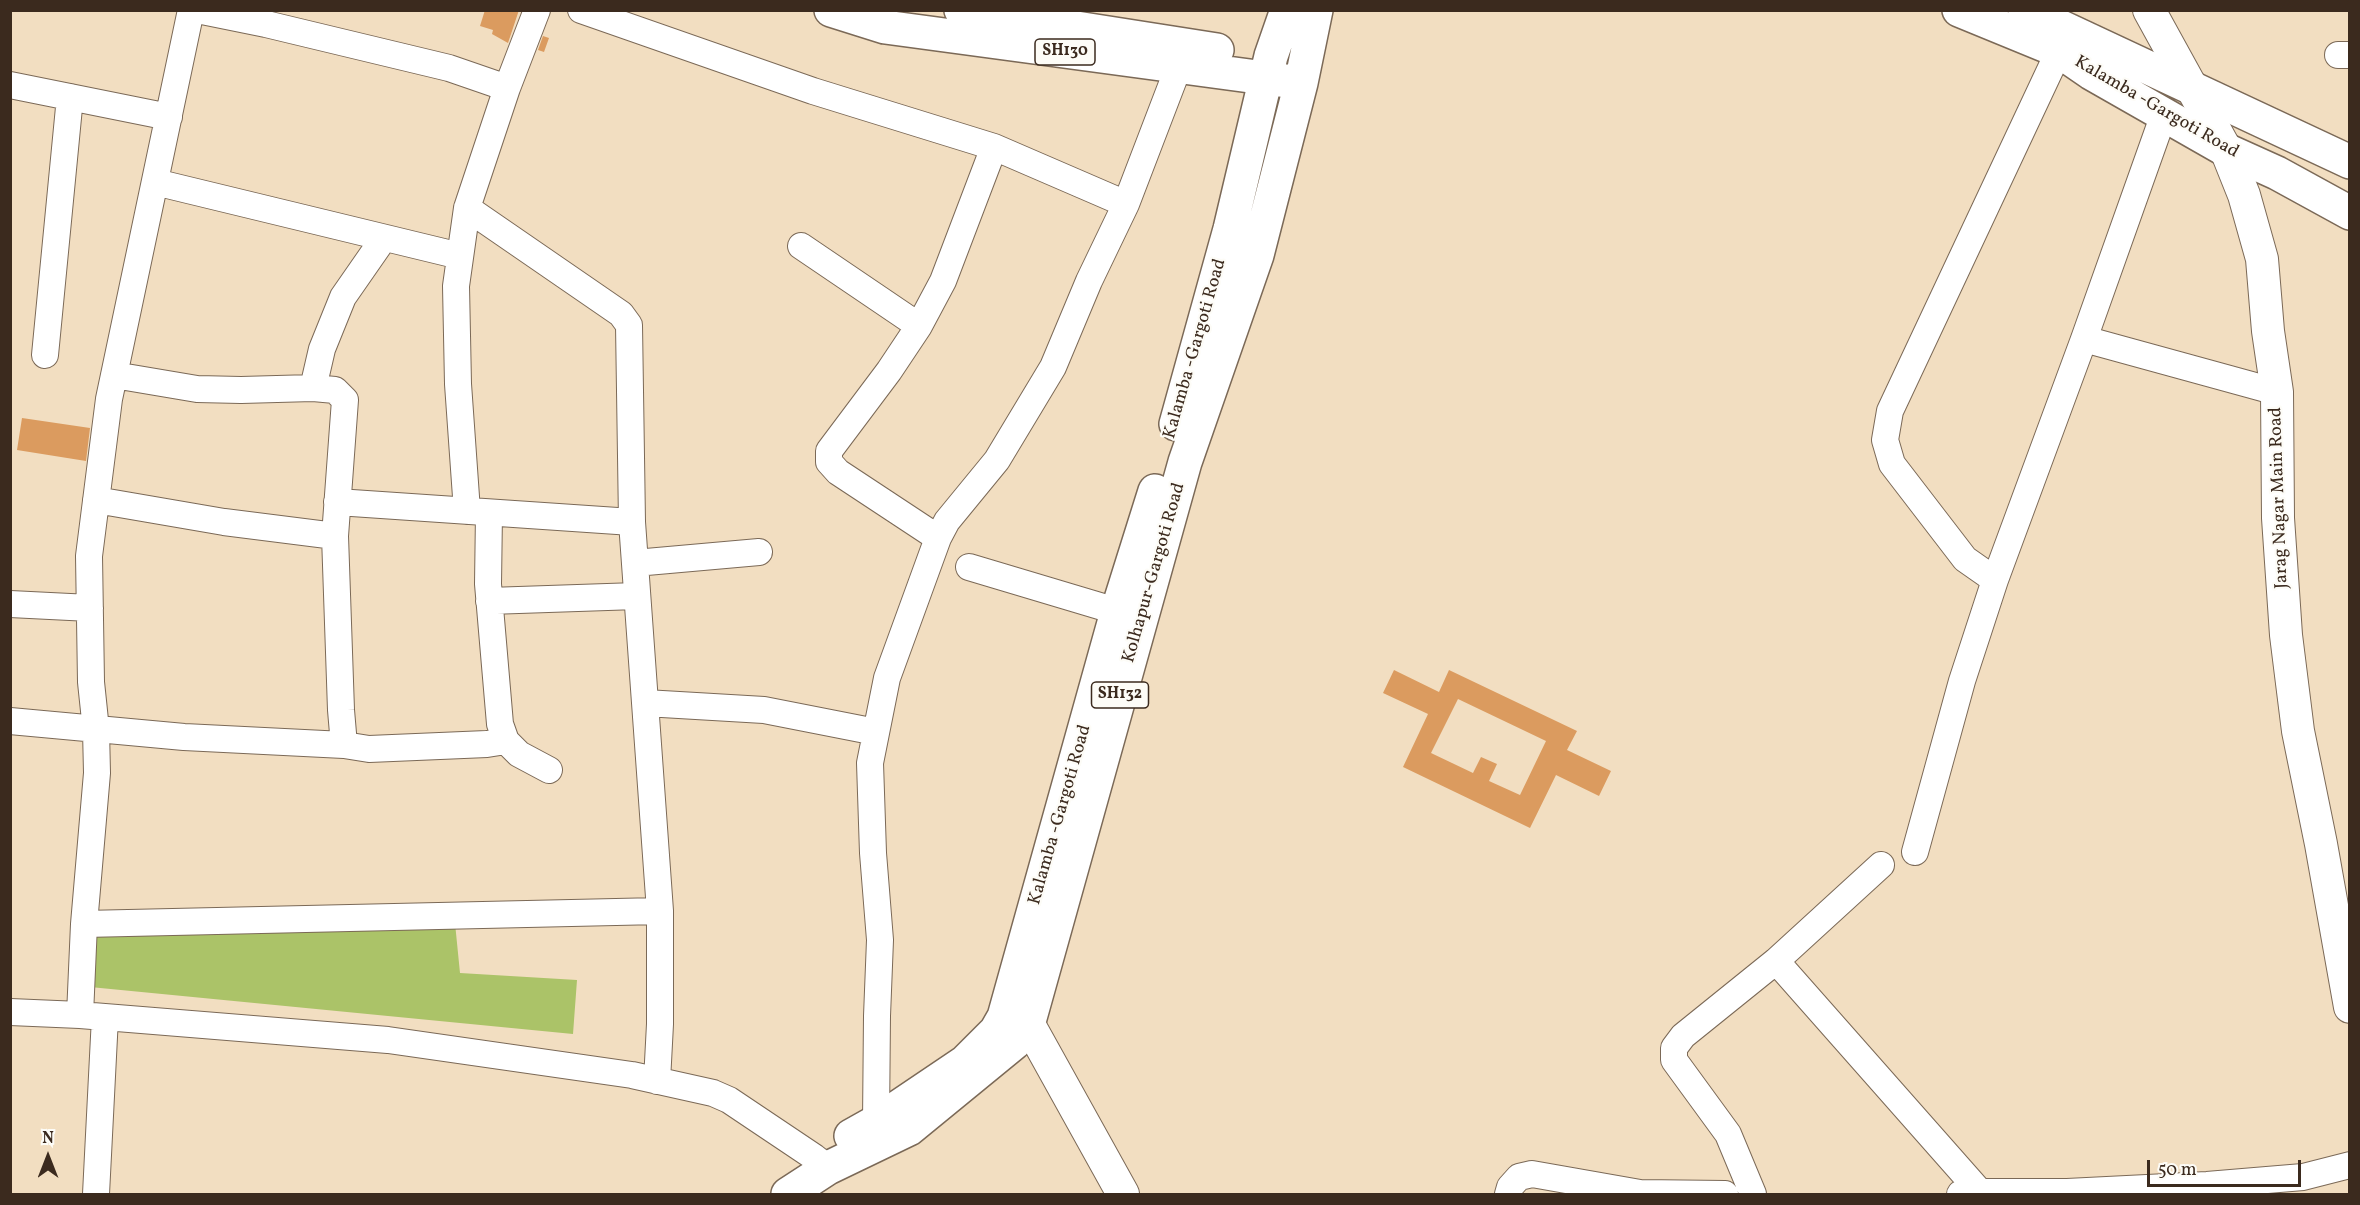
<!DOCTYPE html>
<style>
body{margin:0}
#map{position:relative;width:2360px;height:1205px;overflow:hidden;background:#f2dec1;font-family:Vollkorn,serif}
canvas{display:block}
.frame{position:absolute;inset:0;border:12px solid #3b2a1e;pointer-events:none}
.north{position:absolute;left:18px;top:1127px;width:60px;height:60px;-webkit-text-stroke:4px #fdfcf7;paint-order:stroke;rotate:0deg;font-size:16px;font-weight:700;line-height:24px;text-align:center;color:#3b2a1e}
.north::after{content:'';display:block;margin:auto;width:21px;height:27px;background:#3b2a1e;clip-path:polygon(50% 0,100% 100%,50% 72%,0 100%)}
.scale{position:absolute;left:2147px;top:1160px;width:154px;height:27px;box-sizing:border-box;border:3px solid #3b2a1e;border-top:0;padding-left:8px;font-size:18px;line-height:21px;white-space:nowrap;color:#3b2a1e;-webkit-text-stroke:4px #fdfcf7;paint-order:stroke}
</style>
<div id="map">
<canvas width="2360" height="1205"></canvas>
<div class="frame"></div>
<div class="north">N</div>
<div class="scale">50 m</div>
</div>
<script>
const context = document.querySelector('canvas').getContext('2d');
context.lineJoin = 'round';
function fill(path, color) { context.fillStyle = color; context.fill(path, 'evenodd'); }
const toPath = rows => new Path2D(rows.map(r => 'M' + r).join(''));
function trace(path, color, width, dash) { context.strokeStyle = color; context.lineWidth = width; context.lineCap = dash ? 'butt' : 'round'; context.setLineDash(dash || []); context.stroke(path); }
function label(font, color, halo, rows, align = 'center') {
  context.font = font + ' Vollkorn,serif'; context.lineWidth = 4.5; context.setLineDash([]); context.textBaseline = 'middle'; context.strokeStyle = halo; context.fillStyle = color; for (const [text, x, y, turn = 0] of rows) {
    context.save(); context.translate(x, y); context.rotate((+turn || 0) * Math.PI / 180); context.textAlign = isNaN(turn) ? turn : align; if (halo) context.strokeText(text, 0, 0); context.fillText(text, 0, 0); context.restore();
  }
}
fill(toPath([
 [455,923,460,973,577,980,573,1034,90,987,92,929]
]), '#abc368');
fill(toPath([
 [485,10,519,10,508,43,492,34,493,30,480,26],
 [543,36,549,38,544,52,538,50],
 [22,418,90,428,86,461,17,450],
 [1394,670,1439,692,1449,670,1577,731,1567,750,1611,771,1599,796,1556,775,1530,828,1403,767,1428,714,1383,693],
 [1458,699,1546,741,1520,795,1489,781,1497,764,1481,757,1473,773,1431,753]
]), '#db9b5f');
const minor = toPath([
 [197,10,266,24,449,68,507,88],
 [537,10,507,88,467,208,621,314,629,325,632,522,660,911,660,1024,657,1081],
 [581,10,813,91,994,147,1126,204,1185,50],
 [2338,55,2350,55],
 [10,85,169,117],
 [155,182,460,256],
 [467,208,456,286,458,384,467,511],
 [801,246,919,326],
 [2084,339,2277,392],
 [45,355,70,97],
 [114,375,197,389,241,390,313,388,335,390,345,400,335,536,341,710,344,745,369,749,487,744,506,741],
 [313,388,322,349,343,297,384,238],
 [96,500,224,522,335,536],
 [337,502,632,522],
 [489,513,488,584,500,724,506,741,519,754,549,770],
 [938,538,838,472,829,462,829,451,889,371,919,326,943,281,994,147],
 [635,563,759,552],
 [969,567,1133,616],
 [1995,580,1965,559,1892,464,1885,440,1890,411,2059,51],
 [489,601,637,596],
 [10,604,90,608],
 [645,703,764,710,876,732],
 [10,721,184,737,344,745],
 [1915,852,1962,681,1995,580,2084,339,2164,114],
 [84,924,660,911],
 [1776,961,1980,1192],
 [10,1012,80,1015,388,1040,632,1075,713,1093,729,1100,814,1157,828,1168],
 [80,1015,84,924,97,773,96,730,91,682,89,556,109,399,191,10],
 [876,1122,877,1016,880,940,873,853,870,763,887,678,938,538,947,521,997,460,1053,367,1089,281,1126,204],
 [96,1194,105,1017],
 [1508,1194,1510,1187,1519,1177,1532,1174,1640,1193,1725,1194],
 [1753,1194,1728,1134,1674,1060,1674,1048,1683,1036,1776,961,1881,865],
 [1960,1194,1980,1192,2067,1192,2207,1185,2303,1177,2350,1165]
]);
const tertiary = toPath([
 [2149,10,2226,150,2244,195,2262,259,2268,331,2277,392,2278,518,2286,635,2298,731,2321,844,2350,1007],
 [1017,1003,1123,1194]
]);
const primary = toPath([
 [831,10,885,27,1287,81],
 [961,10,1217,50],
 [1959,10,2059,51,2091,73,2226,150,2277,173,2350,213],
 [2025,10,2350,162],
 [1176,424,1230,229,1271,56,1287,10],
 [851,1136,876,1122,965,1062,996,1031,1004,1017,1117,612,1155,491],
 [788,1194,828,1168,909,1129,1014,1043,1028,1025,1185,462,1257,255,1301,83,1316,10]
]);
trace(minor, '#7b6957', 28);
trace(tertiary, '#7b6957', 34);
trace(primary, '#7b6957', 36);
trace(minor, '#fff', 26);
trace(tertiary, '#fff', 32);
trace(primary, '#fff', 33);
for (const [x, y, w] of [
 [1065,52,60],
 [1120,695,57]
]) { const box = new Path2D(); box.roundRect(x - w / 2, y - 13, w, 26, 4.5); context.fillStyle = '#fdfcf7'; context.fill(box); trace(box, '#3b2a1e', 1.5); }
label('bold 16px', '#3b2a1e', null, [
 ["SH130",1065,52],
 ["SH132",1120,695]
]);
label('18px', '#3b2a1e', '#fdfcf7', [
 ["Kalamba -Gargoti Road",2156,108,30],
 ["Kalamba -Gargoti Road",1196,349,-74],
 ["Jarag Nagar Main Road",2280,498,-92],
 ["Kolhapur-Gargoti Road",1155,573,-74],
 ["Kalamba -Gargoti Road",1061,815,-74]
]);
</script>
